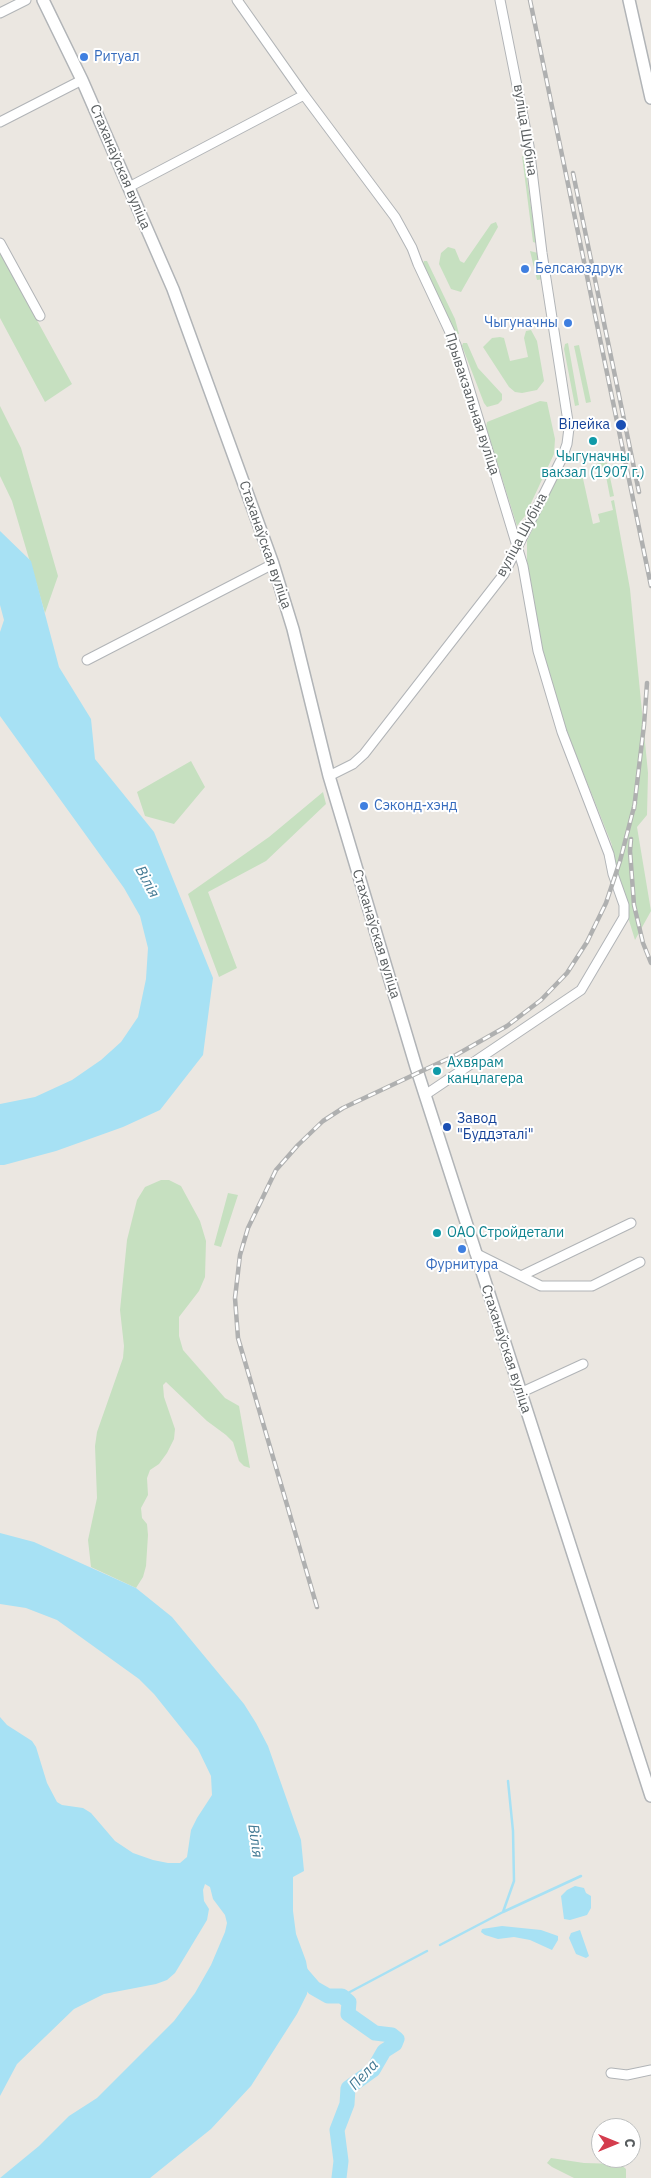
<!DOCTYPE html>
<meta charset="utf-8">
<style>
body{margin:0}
#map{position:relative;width:651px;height:2178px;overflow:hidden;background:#ebe7e1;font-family:"IBM Plex Sans",sans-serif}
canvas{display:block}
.north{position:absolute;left:591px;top:2118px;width:50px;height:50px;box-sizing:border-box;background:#fff;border:1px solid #bdbfbf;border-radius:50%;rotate:90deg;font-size:14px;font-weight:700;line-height:20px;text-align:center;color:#595e60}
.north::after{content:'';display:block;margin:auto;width:18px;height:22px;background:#d43d4e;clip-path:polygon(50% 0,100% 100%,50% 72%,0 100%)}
</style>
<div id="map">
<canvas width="651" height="2178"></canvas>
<div class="north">С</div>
</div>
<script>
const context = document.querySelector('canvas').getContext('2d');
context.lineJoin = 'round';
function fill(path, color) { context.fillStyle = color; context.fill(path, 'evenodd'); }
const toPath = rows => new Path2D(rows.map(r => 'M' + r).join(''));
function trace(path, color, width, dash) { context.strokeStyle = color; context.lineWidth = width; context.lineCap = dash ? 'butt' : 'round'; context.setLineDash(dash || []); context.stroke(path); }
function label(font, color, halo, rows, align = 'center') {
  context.font = font + ' "IBM Plex Sans",sans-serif'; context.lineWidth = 4; context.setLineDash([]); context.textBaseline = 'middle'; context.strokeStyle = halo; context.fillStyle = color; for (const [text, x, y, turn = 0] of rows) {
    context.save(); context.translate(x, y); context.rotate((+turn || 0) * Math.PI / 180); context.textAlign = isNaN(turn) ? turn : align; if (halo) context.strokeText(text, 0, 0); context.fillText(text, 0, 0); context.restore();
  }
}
fill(toPath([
 [522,156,524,157,536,243,533,242],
 [496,222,498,227,461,292,451,289,439,264,441,253,448,247,455,249,460,261,464,263,491,224],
 [530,251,538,253,543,279,537,280],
 [0,253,72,384,45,402,0,318],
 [424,261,427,261,455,319,459,334,456,334,423,263],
 [531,330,537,341,544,381,537,390,522,393,515,392,509,387,483,347,492,338,500,337,504,338,510,361,528,357,524,338,526,331],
 [463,343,467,343,478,368,502,394,502,400,498,404,487,407,484,403,462,346],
 [568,343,579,405,575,406,564,349,565,344],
 [579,345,591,402,586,403,574,346],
 [540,401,547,402,555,439,554,454,525,516,517,526,486,427,487,422],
 [0,406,21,448,58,576,45,613,12,501,0,476],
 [605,462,607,463,614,496,610,497,605,471,598,472,596,464],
 [574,470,582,474,593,524,600,522,598,514,613,510,611,501,614,500,630,589,648,773,647,815,637,827,651,911,635,940,613,868,612,845,565,727,541,649,527,561,527,541,555,481,559,475],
 [191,761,205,787,174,824,145,816,137,792],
 [323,792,326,804,266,861,208,892,237,968,219,977,188,894,269,837],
 [161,1180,169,1180,181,1186,200,1221,206,1241,205,1277,199,1291,179,1317,179,1336,183,1350,225,1398,239,1406,250,1468,244,1466,239,1461,233,1442,226,1435,207,1421,166,1382,163,1385,164,1397,175,1429,174,1439,167,1453,159,1464,150,1470,147,1478,148,1495,141,1508,142,1518,147,1524,148,1535,146,1566,143,1577,136,1588,91,1567,88,1540,97,1498,95,1446,97,1432,123,1358,124,1346,120,1310,127,1240,137,1200,145,1187],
 [228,1193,238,1195,221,1247,214,1245],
 [551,2158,584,2163,620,2164,626,2169,626,2178,574,2178,552,2167,547,2163]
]), '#c6e0c0');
fill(toPath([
 [0,531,31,561,59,667,91,719,95,759,154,832,213,978,203,1055,160,1110,123,1127,56,1151,4,1165,0,1165,0,1104,35,1097,72,1080,101,1060,121,1042,138,1017,146,979,148,948,140,916,124,888,0,716,0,632,4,620,0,605],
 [0,1533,34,1542,136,1588,172,1617,244,1704,256,1723,268,1746,301,1840,304,1871,293,1877,293,1911,296,1934,306,1961,309,1978,307,1994,297,2014,251,2086,211,2129,150,2178,0,2178,39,2146,69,2116,97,2098,174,2021,195,1993,211,1965,225,1932,227,1923,225,1915,213,1899,210,1887,205,1884,203,1890,204,1901,209,1909,207,1920,175,1973,167,1980,156,1984,104,1994,74,2009,17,2064,0,2096,0,1717,7,1725,32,1741,36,1747,47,1783,57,1802,62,1805,83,1808,91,1813,115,1841,133,1853,153,1860,168,1863,180,1863,187,1857,191,1830,197,1818,212,1795,211,1776,198,1749,154,1694,139,1679,57,1620,26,1608,0,1604],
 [575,1886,584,1888,586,1893,591,1896,591,1908,587,1915,570,1920,564,1919,561,1896,567,1890],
 [502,1926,541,1930,558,1936,558,1940,552,1950,530,1940,514,1937,498,1939,485,1935,481,1932,482,1929],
 [580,1930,589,1956,586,1958,576,1954,569,1938,571,1933]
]), '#a7e1f4');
trace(toPath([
 [503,1912,514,1881,513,1831,508,1781],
 [440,1945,503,1912,581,1876],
 [348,1993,427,1951]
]), '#a7e1f4', 2.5);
trace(toPath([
 [295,1966,314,1988,328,1996,342,1996,349,2002,348,2014,375,2033,392,2035,397,2039,395,2044,384,2051,373,2070,348,2088,347,2104,337,2130,341,2161,339,2178]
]), '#a7e1f4', 15);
const minor = toPath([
 [237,0,304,95,395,217,412,248,418,264,456,345,523,566,538,651,562,732,609,854,613,874,624,905,624,917,581,990,425,1095],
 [0,13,26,0],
 [0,122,82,80],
 [129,187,304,95],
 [0,243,40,316],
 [87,660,273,564],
 [329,776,353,764,364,754,504,574,562,458,567,444,569,428,542,253,529,146,500,0],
 [475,1253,541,1286,592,1286,640,1262],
 [521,1276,631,1223],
 [520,1393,583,1364],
 [611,2073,627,2075,651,2070]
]);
const tertiary = toPath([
 [43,0,82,80,173,289,273,564,293,629,329,776,416,1067,651,1796],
 [629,0,651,98]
]);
trace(minor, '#b1b4b7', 11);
trace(tertiary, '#b1b4b7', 14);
trace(minor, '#fff', 9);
trace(tertiary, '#fff', 11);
const rail = toPath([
 [530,0,651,586],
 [573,173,639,492],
 [634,809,644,725,647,683],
 [631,839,630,851,634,905,643,943,651,963],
 [317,1607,238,1338,235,1298,240,1255,248,1228,276,1170,298,1145,323,1121,343,1108,456,1055,507,1026,541,1000,567,973,587,942,606,903,620,861,635,803]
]);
trace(rail, '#afb0b0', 4.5);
trace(rail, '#fff', 2.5, [8]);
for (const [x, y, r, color] of [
 [84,57,5,"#3f7fe0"],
 [525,269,5,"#3f7fe0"],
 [568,323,5,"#3f7fe0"],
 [621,425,6,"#1a4fb4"],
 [593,441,5,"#0f9aa8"],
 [364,806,5,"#3f7fe0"],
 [437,1071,5,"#0f9aa8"],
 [447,1127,5,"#1a4fb4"],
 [437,1233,5,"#0f9aa8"],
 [462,1249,5,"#3f7fe0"]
]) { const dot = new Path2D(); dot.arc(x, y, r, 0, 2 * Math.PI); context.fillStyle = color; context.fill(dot); trace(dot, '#fff', 2); }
label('14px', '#366cbe', '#fff', [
 ["Ритуал",94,57],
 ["Белсаюздрук",535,269],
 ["Чыгуначны",558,323,"right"],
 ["Сэконд-хэнд",374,806],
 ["Фурнитура",462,1265,"center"]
], 'left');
label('14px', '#595e60', '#fff', [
 ["вуліца Шубіна",525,130,81],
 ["Стаханаўская вуліца",120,167,67],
 ["Прывакзальная вуліца",472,404,72],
 ["вуліца Шубіна",522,535,-62],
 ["Стаханаўская вуліца",265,545,71],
 ["Стаханаўская вуліца",376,934,73],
 ["Стаханаўская вуліца",506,1349,72]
]);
label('14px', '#164399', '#fff', [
 ["Вілейка",610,425],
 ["Завод",457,1119,"left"],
 ["\"Буддэталі\"",457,1135,"left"]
], 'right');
label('14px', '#0d838f', '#fff', [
 ["Чыгуначны",593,457,"center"],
 ["вакзал (1907 г.)",593,473,"center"],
 ["Ахвярам",447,1063],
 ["канцлагера",447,1079],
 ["ОАО Стройдетали",447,1233]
], 'left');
label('italic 15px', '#427993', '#fff', [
 ["Вілія",147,882,61],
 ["Вілія",255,1841,82],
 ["Пела",364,2075,-47]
]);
</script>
